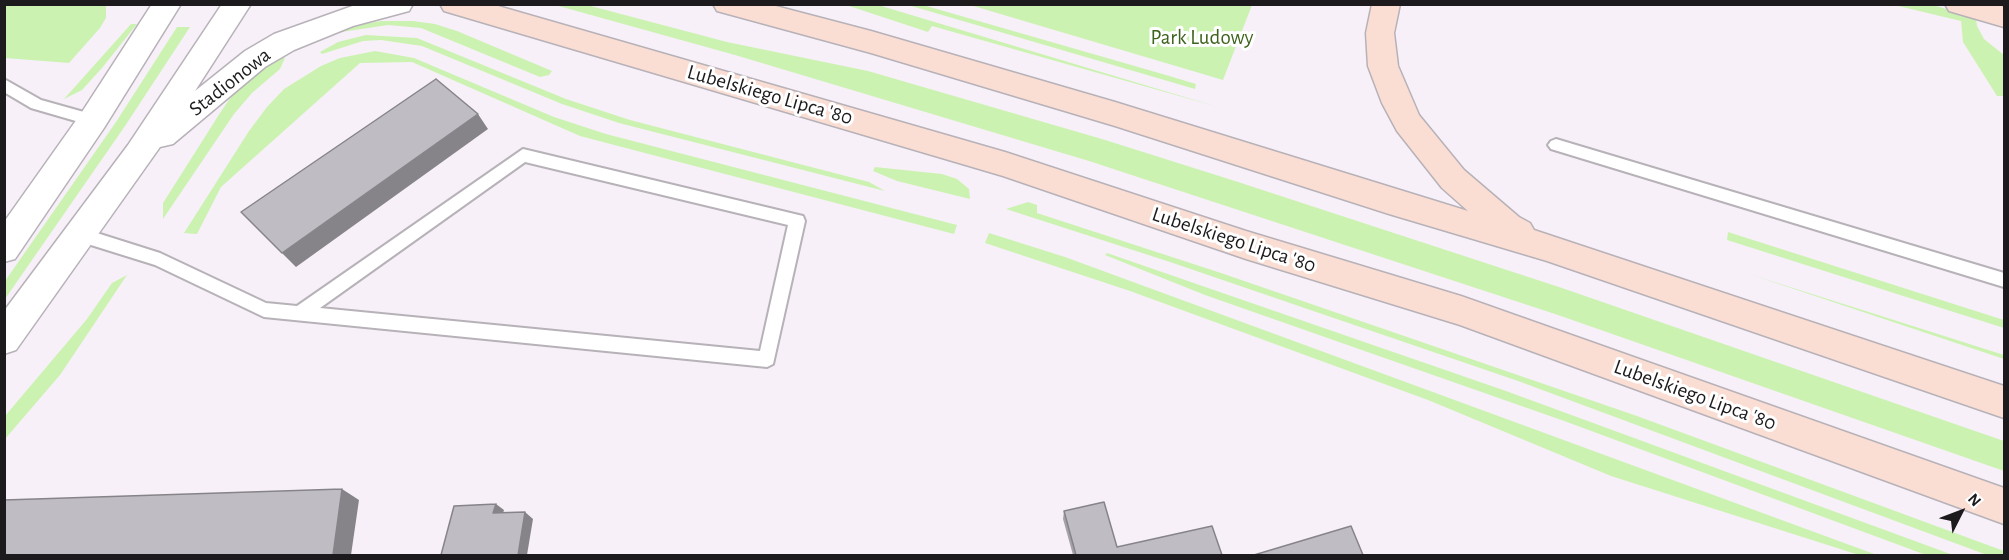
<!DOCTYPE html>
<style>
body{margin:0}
#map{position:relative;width:2009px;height:560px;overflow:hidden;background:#f7f0f8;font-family:"Alegreya Sans",sans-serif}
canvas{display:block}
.frame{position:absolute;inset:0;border:6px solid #1c1a1c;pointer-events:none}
.north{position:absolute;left:1931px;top:482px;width:60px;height:60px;-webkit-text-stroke:4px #fff;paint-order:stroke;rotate:48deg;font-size:16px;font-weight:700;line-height:24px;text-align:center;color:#1c1a1c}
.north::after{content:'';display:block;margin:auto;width:21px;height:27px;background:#1c1a1c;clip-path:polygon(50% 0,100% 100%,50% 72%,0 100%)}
</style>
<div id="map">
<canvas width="2009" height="560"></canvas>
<div class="frame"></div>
<div class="north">N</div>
</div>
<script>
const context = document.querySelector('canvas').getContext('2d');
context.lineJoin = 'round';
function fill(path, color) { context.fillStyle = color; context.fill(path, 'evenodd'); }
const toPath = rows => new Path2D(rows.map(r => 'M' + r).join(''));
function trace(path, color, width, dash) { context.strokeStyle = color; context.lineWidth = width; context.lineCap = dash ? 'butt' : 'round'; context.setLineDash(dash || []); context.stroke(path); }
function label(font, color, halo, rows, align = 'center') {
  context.font = font + ' "Alegreya Sans",sans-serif'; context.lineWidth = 6; context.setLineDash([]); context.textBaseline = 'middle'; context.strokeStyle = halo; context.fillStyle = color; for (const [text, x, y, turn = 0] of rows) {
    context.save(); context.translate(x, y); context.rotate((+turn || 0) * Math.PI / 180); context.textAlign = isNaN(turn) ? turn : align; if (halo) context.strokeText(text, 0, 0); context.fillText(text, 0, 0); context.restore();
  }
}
fill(toPath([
 [106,5,106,18,100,28,69,63,5,58,5,5],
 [555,5,587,5,727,42,868,71,1102,139,1235,181,1562,288,2004,441,2004,471,1558,315,1089,161,735,55],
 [846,5,878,5,1218,107,932,26,928,32],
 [908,5,923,5,1166,75,1196,84,1195,89],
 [970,5,1252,5,1223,80],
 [1894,5,1933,5,1976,18,1977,26,1984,39,2004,55,2004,96,1997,96,1963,42,1961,21],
 [381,21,413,21,435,24,457,31,552,71,549,75,540,77,421,28,388,25,335,33,346,27],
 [131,24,137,24,102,68,82,90,64,99],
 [177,27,190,27,125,126,5,299,5,281,116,122],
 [366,35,417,38,566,99,630,120,869,182,885,191,619,123,562,104,422,46,381,40,363,41,322,54,320,52,338,42],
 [375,51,414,58,554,117,606,134,957,225,954,234,580,136,412,62,360,63,221,187,197,234,184,233,249,131,267,107,284,89,321,66,340,58],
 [281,55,285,58,280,69,252,93,234,114,163,219,163,203,220,113,233,94],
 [875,167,942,174,957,179,969,189,970,199,897,181,873,171],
 [1028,202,1037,205,1037,213,1221,273,1637,416,2004,551,2004,555,1987,555,1518,381,1170,262,1006,209],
 [1728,232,2004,320,2004,328,1727,240],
 [989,233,1065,257,1877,555,1859,555,1611,476,1428,400,1130,291,985,243],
 [1107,253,1506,391,1953,555,1926,555,1567,422,1205,295,1105,255],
 [1749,274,2004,355,2004,359],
 [127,275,60,375,5,439,5,416,87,319,112,283]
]), '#ccf2b2');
const lane = toPath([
 [4,79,41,100,98,116,101,120,98,124,93,126,31,108,4,92,4,79],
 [1556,139,2004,273,2004,287,1551,149,1548,145,1551,141,1556,139],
 [523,149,803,216,805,221,773,364,767,367,264,317,155,265,75,240,73,235,75,230,81,228,160,253,266,303,297,306,523,149],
 [525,162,788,225,760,351,320,308,525,162]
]);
const street = toPath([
 [152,4,181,4,104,128,15,259,4,262,4,222,82,112,152,4],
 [222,4,251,4,195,91,245,51,274,34,358,4,413,4,409,11,353,26,294,50,265,67,173,144,160,147,16,350,4,354,4,311,128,145,222,4]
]);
const secondary = toPath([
 [440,4,491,4,1005,152,1246,231,1461,296,2004,488,2004,524,1460,325,1246,259,1003,176,444,11,440,4],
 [713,4,768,4,871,31,1115,102,1468,211,1442,188,1397,131,1382,103,1368,66,1366,33,1372,4,1400,4,1394,33,1398,66,1419,115,1464,170,1519,217,1530,223,1534,230,2004,386,2004,418,1547,261,1389,214,1115,126,871,53,717,11,713,4],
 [1945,4,1996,4,2004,7,2004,27,1949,11,1945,4]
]);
trace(lane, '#b7b1b8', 4);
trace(street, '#b7b1b8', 3);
trace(secondary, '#b7b1b8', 3);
fill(lane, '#fff');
fill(street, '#fff');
fill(secondary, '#fbded3');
fill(toPath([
 [1064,511,1117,547,1222,555,1073,555,1063,519]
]), '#a5a2a9');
fill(toPath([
 [478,114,488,129,296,267,282,253],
 [342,489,359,500,351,555,333,555],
 [496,504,504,510,501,520,493,513],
 [525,512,533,519,527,555,518,555]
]), '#868489');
const building = toPath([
 [436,79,478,114,282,253,241,212,436,79],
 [342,489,333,555,4,555,4,500,342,489],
 [1104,502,1117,547,1212,526,1222,555,1076,555,1064,511,1104,502],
 [496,504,493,513,525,512,518,555,441,555,454,506,496,504],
 [1351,526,1363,555,1254,555,1351,526]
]);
fill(building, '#c0bcc4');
trace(building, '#868489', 1.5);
label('21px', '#3e631c', '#fff', [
 ["Park Ludowy",1202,38]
]);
label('21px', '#1c1a1c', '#fff', [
 ["Stadionowa",230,82,-38],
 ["Lubelskiego Lipca '80",770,95,16],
 ["Lubelskiego Lipca '80",1234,240,18],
 ["Lubelskiego Lipca '80",1695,395,20]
]);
</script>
